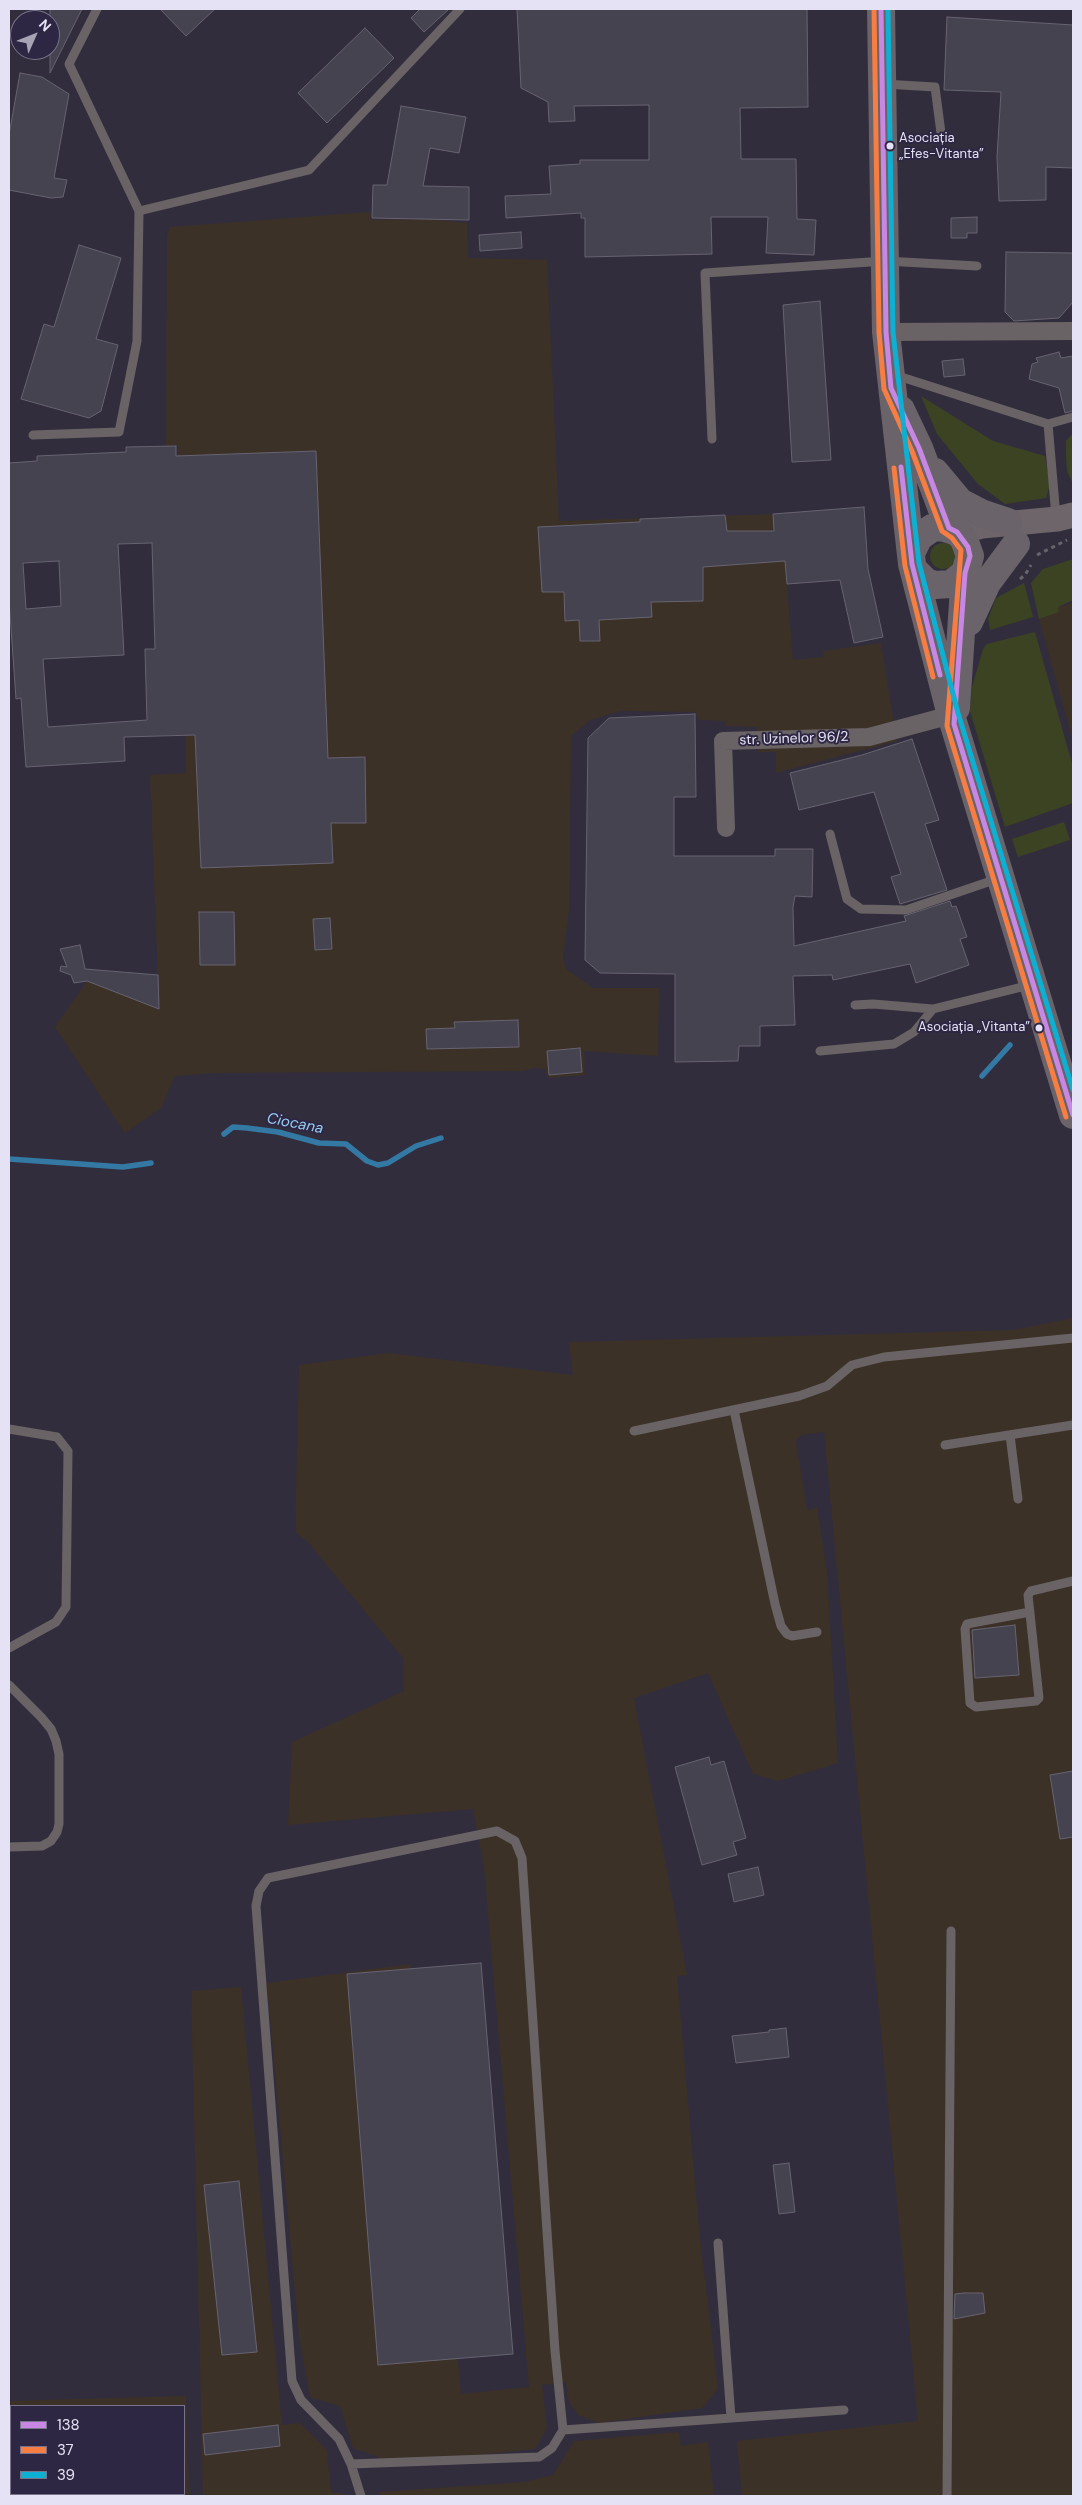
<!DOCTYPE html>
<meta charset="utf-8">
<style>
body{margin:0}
#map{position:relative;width:1082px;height:2505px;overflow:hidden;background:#322d3d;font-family:"DM Sans",sans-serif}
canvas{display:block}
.frame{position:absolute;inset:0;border:10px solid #e6e2f5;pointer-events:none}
.legend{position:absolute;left:10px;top:2405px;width:175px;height:90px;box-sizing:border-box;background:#2e2743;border:1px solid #78728a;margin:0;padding:6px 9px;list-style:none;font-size:15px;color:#e6e2f5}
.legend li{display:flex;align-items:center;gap:10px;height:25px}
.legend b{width:25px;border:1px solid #78728a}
.north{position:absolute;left:10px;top:10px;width:50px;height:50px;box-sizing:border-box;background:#2e2743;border:1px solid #78728a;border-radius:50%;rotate:46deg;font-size:14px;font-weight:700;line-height:20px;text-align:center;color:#e6e2f5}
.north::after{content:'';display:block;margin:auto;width:18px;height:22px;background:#a7a3b5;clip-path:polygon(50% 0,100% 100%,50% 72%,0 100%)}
</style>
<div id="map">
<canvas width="1082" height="2505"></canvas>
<div class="frame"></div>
<ul class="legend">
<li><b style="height:6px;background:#c787e3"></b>138</li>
<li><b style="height:6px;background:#f77d43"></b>37</li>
<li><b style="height:6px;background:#0dafd3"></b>39</li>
</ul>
<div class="north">N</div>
</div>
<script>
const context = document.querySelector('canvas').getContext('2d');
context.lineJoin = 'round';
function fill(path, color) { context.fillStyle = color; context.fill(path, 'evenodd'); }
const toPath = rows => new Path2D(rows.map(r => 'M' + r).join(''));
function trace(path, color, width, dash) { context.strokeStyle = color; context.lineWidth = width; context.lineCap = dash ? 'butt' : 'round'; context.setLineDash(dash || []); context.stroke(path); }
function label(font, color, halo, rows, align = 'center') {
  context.font = font + ' "DM Sans",sans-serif'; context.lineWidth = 4; context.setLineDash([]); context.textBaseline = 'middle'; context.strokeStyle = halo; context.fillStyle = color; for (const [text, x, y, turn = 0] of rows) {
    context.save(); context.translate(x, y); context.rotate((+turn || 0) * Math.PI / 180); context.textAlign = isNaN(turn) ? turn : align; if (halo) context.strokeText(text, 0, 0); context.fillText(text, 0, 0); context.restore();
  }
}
fill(toPath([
 [370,212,371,220,429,219,467,223,468,258,547,260,559,521,773,514,776,561,785,561,793,660,824,657,823,651,881,643,897,741,776,773,776,752,758,752,757,727,726,726,725,721,698,720,696,712,621,711,590,720,571,736,569,910,563,957,566,969,593,988,659,988,658,1056,584,1051,585,1075,548,1078,545,1069,534,1068,523,1071,212,1073,175,1076,161,1108,125,1133,55,1027,87,981,159,1008,150,775,186,773,178,445,166,446,167,235,170,227],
 [1073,603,1073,741,1039,619,1059,612,1058,607],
 [1073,1318,1073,2496,742,2496,737,2441,918,2421,824,1432,801,1435,796,1441,807,1510,817,1508,827,1571,838,1763,779,1781,753,1774,708,1673,634,1698,687,1975,677,1976,699,2229,718,2389,702,2408,599,2423,578,2415,569,2402,566,2382,542,2385,547,2428,535,2449,381,2465,377,2456,353,2448,340,2406,310,2397,299,2336,267,1983,410,1964,428,2157,439,2157,461,2394,529,2387,484,1867,473,1809,288,1825,292,1742,404,1691,404,1659,307,1541,295,1532,299,1365,388,1353,573,1375,569,1342,1013,1330],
 [241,1987,282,2425,300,2423,327,2450,331,2492,353,2496,203,2496,191,1991],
 [186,2396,189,2496,9,2496,9,2401],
 [11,2406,184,2406,184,2494,11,2494],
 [679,2432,681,2446,708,2442,714,2496,381,2496,380,2492,525,2482,553,2475,574,2441]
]), '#3c3127');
fill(toPath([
 [921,396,993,441,1045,456,1050,485,1046,498,1005,504,978,484,937,434],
 [1073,433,1073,484,1067,471,1066,457,1066,441],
 '930 556a13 13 0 1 1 26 0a13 13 0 1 1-26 0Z',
 [1073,559,1073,600,1058,607,1059,612,1039,619,1031,583,1043,569],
 [1024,583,1033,617,990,630,988,619,996,598],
 [1035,632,1073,767,1073,803,1005,827,970,711,972,687,983,649,987,644],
 [1064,822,1070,840,1018,857,1012,839]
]), '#3c4323');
trace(toPath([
 [982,1076,1010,1045],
 [224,1134,233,1127,247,1128,278,1132,319,1143,346,1144,367,1161,378,1165,388,1163,416,1146,441,1138],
 [9,1159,123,1167,151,1163]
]), '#3379a3', 5.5);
const building = toPath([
 [50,9,82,9,50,73,50,9],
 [160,9,215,9,186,36,160,9],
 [420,9,449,9,424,32,411,18,420,9],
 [517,9,807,9,808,107,740,108,741,159,796,159,797,219,816,220,814,255,766,253,768,217,711,217,712,254,585,257,585,218,581,218,581,213,506,218,505,196,551,194,549,166,580,164,580,160,649,160,649,105,574,106,575,121,549,122,548,102,521,88,517,9],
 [947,17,1073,25,1073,168,1046,167,1046,200,999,201,997,157,1001,92,944,90,947,17],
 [365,28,394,58,327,123,298,93,365,28],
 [20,73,42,77,69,94,54,178,67,180,63,197,51,198,9,190,9,135,20,73],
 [401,106,466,117,459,153,430,148,423,186,469,187,469,220,372,218,373,185,387,185,401,106],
 [977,217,977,233,967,233,967,238,951,238,951,218,977,217],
 [521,232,522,248,480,251,479,235,521,232],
 [79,245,121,258,96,339,118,345,101,411,89,418,21,399,44,324,54,327,79,245],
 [1006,252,1073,253,1073,302,1059,318,1014,321,1005,312,1006,252],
 [820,301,831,460,792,462,783,305,820,301],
 [1059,352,1061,358,1073,356,1073,411,1065,413,1059,388,1029,379,1032,364,1038,362,1036,358,1059,352],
 [963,359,965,375,944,377,942,361,963,359],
 [176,446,176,456,316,451,328,758,365,757,366,823,331,823,333,863,201,868,195,735,124,737,125,761,26,767,21,698,16,699,9,600,9,463,37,461,37,456,126,452,126,447,176,446],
 [152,543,155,649,145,649,147,720,48,727,43,659,124,655,118,544,152,543],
 [59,561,61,606,26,609,23,563,59,561],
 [864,507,868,569,883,637,854,643,840,580,787,584,785,561,703,567,703,601,651,602,652,617,599,620,600,641,580,641,579,620,565,621,564,592,542,592,538,527,640,522,640,519,725,515,727,531,774,531,773,514,864,507],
 [695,714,696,797,674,797,674,856,775,856,775,849,813,849,812,897,795,896,793,907,794,946,906,921,904,916,950,901,952,907,956,906,967,937,960,939,969,965,916,983,910,964,833,980,832,975,793,976,795,1025,760,1026,760,1046,739,1046,738,1061,675,1062,675,974,600,973,585,960,588,738,609,718,695,714],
 [912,739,939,820,925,824,947,890,900,904,891,877,901,874,874,792,799,810,790,773,862,755,912,739],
 [199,912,234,912,235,965,200,965,199,912],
 [330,918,332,949,315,950,313,919,330,918],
 [80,945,85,969,158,975,159,1009,87,981,74,983,71,975,60,971,61,966,67,967,60,949,80,945],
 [518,1020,519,1047,427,1049,426,1029,455,1028,454,1022,518,1020],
 [580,1048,582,1072,549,1075,547,1051,580,1048],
 [1015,1625,1019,1675,975,1678,972,1630,1015,1625],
 [709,1757,711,1765,724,1761,746,1838,733,1842,737,1855,702,1865,675,1767,709,1757],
 [1073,1771,1073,1837,1060,1839,1050,1775,1073,1771],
 [758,1867,764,1895,734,1902,728,1874,758,1867],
 [481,1963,513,2354,378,2365,347,1974,481,1963],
 [786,2028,789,2057,736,2063,732,2036,769,2032,769,2030,786,2028],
 [789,2163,795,2212,779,2214,773,2165,789,2163],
 [239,2181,257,2352,222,2355,204,2185,239,2181],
 [964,2293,983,2293,985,2313,954,2319,955,2294,964,2293],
 [278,2425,280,2446,205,2455,203,2434,278,2425]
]);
fill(building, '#464350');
trace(building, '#676371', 1);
trace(toPath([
 [1037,555,1067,540],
 [1020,579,1025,575,1031,565]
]), '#69646b', 3, [4, 4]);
trace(toPath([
 [884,84,935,87,941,133],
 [139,211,309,170,460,9],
 [895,375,1048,424],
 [33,435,119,432,137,341,139,211,69,64,97,9],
 [712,439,705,273,885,261,977,266],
 [1056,517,1048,424,1073,417],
 [830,834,847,899,861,909,906,910,997,879],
 [855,1005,873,1004,933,1009,1030,985],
 [820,1051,894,1044,914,1032,933,1009],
 [734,1410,775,1604,781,1626,787,1634,792,1636,817,1632],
 [9,1429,57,1437,68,1451,66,1607,56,1622,9,1648],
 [634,1431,799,1396,827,1386,852,1365,884,1357,1073,1338],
 [1010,1435,1018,1499],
 [945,1445,1073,1425],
 [1030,1612,967,1624,965,1629,970,1703,976,1707,1036,1701,1039,1698,1028,1595,1031,1591,1073,1581],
 [9,1685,41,1717,51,1729,56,1741,59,1754,59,1824,57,1832,51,1841,42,1846,9,1847],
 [718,2243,731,2418],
 [563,2430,844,2410],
 [351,2464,539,2457,552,2448,563,2430,555,2351,522,1858,515,1841,497,1831,268,1878,259,1891,256,1906,292,2381,301,2400,339,2439,351,2464,361,2496],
 [947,2496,951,1931]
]), '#696365', 9);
trace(toPath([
 [886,332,1073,331],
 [726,828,723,741,869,737,951,715]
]), '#696365', 18);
trace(toPath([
 [957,532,982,526,1057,519,1073,515]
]), '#6d6569', 25);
trace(toPath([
 [881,9,886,332,912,564,951,715,1073,1115],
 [901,410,919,448,949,528],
 [935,472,960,502,981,513,1008,522],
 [912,551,919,537,932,528,941,527,957,532,964,539,970,556,965,573,951,584,935,585,926,582,914,570],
 [969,622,987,583,1016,544],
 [956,708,965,573]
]), '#6a6369', 28);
trace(toPath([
 [881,9,886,332,891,388,919,448,949,528,957,532,968,547,970,556,965,573,954,724,1073,1115],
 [901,467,912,564,940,675]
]), '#c787e3', 5);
trace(toPath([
 [874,9,879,332,884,389,912,451,942,531,952,538,961,550,947,726,1066,1117],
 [894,468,905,566,933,677]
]), '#f77d43', 5);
trace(toPath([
 [888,9,893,332,919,563,958,713,1073,1090]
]), '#0dafd3', 5);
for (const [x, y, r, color] of [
 [890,146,4.5,"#e6e2f5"],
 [1039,1028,4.5,"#e6e2f5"]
]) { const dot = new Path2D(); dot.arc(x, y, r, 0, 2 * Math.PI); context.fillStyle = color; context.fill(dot); trace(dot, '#2e2743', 2); }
label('13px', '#e6e2f5', '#2e2743', [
 ["Asociația",899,139],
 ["„Efes-Vitanta”",899,155],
 ["Asociația „Vitanta”",1030,1028,"right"]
], 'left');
label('14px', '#e6e2f5', '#2e2743', [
 ["str. Uzinelor 96/2",794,739,-2]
]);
label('italic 15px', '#94cdf2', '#2e2743', [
 ["Ciocana",295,1124,11]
]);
</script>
